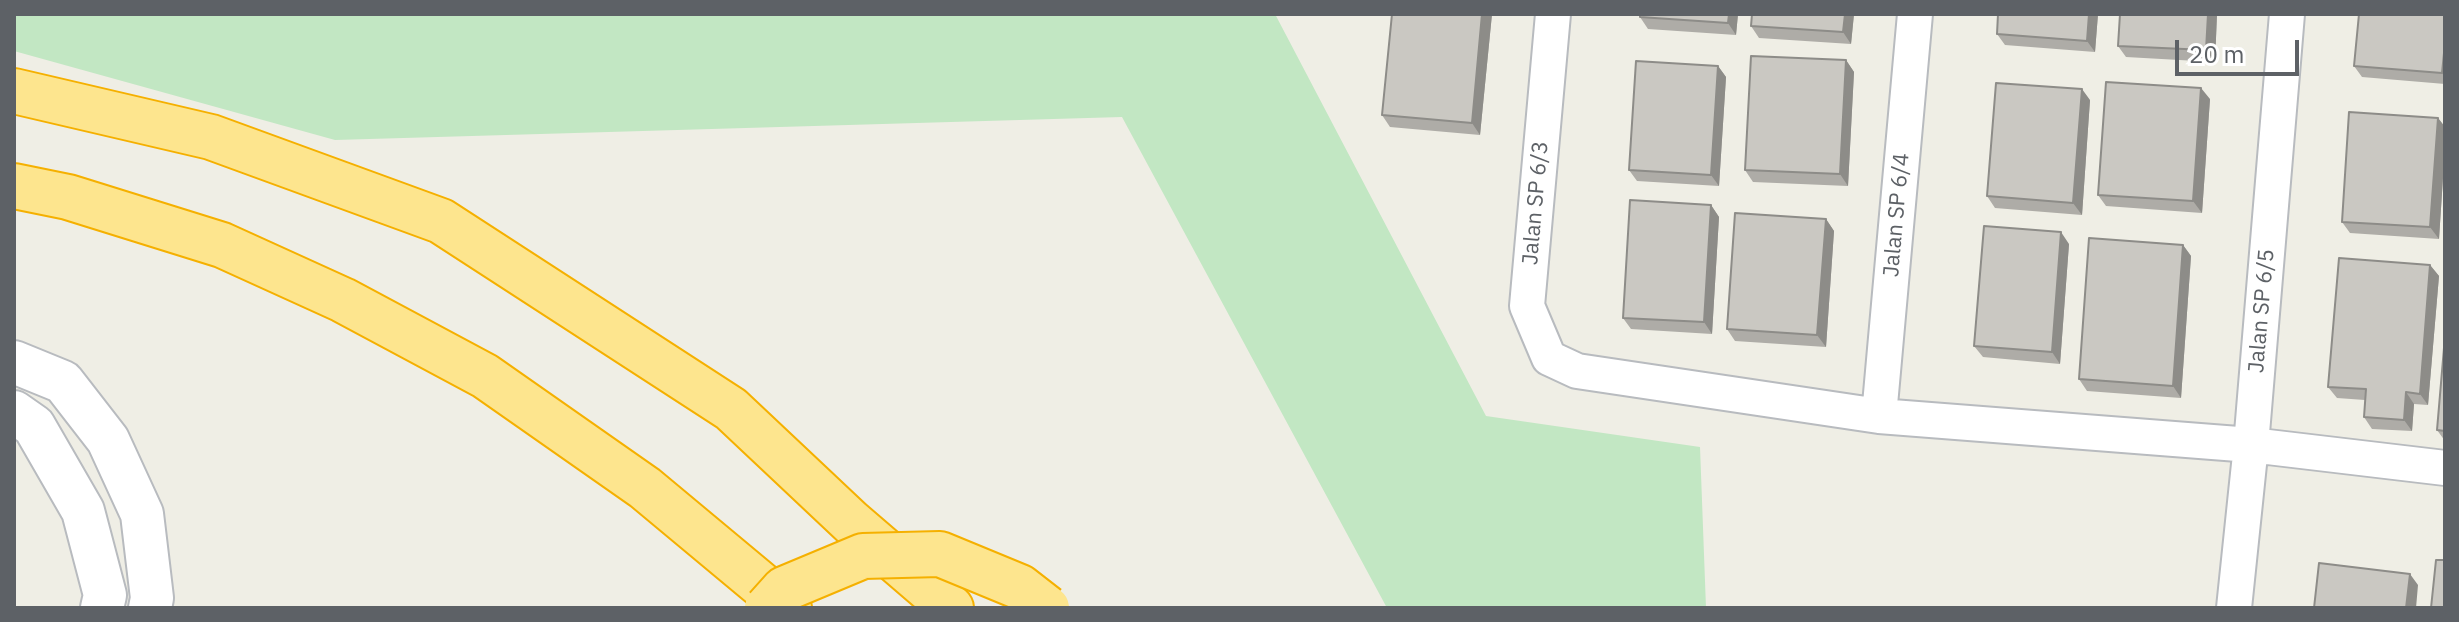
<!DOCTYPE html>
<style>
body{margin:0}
#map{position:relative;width:2459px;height:622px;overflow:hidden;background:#efeee5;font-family:"IBM Plex Sans",sans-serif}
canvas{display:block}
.frame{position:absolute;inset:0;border:16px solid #5d6166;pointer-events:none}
.scale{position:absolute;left:2175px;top:40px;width:124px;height:36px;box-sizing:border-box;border:4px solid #5d6166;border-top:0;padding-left:10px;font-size:24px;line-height:28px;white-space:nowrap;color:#5d6166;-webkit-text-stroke:6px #fff;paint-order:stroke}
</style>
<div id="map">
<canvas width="2459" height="622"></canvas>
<div class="frame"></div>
<div class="scale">20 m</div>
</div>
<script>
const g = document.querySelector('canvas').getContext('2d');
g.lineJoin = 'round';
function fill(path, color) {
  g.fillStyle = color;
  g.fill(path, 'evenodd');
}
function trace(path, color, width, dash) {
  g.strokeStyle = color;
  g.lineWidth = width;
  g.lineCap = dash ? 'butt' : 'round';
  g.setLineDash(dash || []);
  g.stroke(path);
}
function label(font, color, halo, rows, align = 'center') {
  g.font = font + ' "IBM Plex Sans",sans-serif';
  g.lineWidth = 8;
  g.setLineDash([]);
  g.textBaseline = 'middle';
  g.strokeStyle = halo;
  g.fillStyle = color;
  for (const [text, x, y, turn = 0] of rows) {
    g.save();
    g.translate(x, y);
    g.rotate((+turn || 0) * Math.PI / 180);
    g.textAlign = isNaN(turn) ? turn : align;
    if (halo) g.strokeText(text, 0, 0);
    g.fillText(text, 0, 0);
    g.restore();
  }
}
const green = new Path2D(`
 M 14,14 L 1275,14 L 1486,416 L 1700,447 L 1706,608 L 1387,608 L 1122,117 L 335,140 L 14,51 Z`);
const minor = new Path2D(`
 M 1553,14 L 1527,306 L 1549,358 L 1577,371 L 1879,416 L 2251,445 L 2445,468
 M 1879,416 L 1915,14
 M 2234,608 L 2251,445 L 2287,14`);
const tertiary = new Path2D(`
 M 14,362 L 63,382 L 108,440 L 142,514 L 152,598 L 150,608
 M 14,412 L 34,426 L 83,511 L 105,595 L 102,608`);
const motorway = new Path2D(`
 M 14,91 L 211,137 L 441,221 L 731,409 L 851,522 L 951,608
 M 14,186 L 68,197 L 222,245 L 343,300 L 485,376 L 645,488 L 789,608`);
const motorwayBridge = new Path2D(`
 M 767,608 L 784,589 L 863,556 L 940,554 L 1020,587 L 1047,608`);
const wall = new Path2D(`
 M 1492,14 L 1480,135 L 1390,127 L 1382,115 Z
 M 1640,14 L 1738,14 L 1736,35 L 1648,29 L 1640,17 Z
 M 1854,14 L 1851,44 L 1759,38 L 1751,26 Z
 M 1998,14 L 2098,14 L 2095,52 L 2005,45 L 1997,34 Z
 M 2120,14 L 2217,14 L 2215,62 L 2126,57 L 2118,46 Z
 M 2445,14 L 2445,84 L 2362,77 L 2354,66 Z
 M 1846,60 L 1854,72 L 1848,186 L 1753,182 L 1745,170 Z
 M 1718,66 L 1726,77 L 1719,186 L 1637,181 L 1629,170 Z
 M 2210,99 L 2202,213 L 2106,206 L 2098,195 Z
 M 2090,100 L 2082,215 L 1995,208 L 1987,196 Z
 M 2438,118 L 2445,127 L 2445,147 L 2439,239 L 2350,233 L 2342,222 Z
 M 1711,205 L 1719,217 L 1712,334 L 1631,329 L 1623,318 Z
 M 1826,219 L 1834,231 L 1826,347 L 1735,341 L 1727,329 Z
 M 2069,244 L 2060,364 L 1983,357 L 1974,346 Z
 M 2183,245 L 2191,256 L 2181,398 L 2087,391 L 2079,379 Z
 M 2430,265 L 2439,276 L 2428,405 L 2414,404 L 2412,431 L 2372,429 L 2364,417 L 2365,400 L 2337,398 L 2328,387 Z
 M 2445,336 L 2445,441 L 2437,430 Z`);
const shadedWall = new Path2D(`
 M 1482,14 L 1492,14 L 1480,135 L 1472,123 Z
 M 1729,14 L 1738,14 L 1736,35 L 1728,23 Z
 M 1845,14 L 1854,14 L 1851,44 L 1843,32 Z
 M 2089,14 L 2098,14 L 2095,52 L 2087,41 Z
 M 2208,14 L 2217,14 L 2215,62 L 2206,50 Z
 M 2445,43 L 2445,77 L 2442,73 Z
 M 1846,60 L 1854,72 L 1848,186 L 1840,174 Z
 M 1718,66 L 1726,77 L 1719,186 L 1711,175 Z
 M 2201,88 L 2210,99 L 2202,213 L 2193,201 Z
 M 2082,89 L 2090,100 L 2082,215 L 2073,203 Z
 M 2438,118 L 2445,127 L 2445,147 L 2439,239 L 2430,227 Z
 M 1711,205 L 1719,217 L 1712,334 L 1704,322 Z
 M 1826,219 L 1834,231 L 1826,347 L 1817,335 Z
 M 2061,232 L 2069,244 L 2060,364 L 2052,352 Z
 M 2183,245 L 2191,256 L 2181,398 L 2173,386 Z
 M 2430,265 L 2439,276 L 2428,405 L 2420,394 Z
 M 2406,392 L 2414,404 L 2412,431 L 2404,420 Z
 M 2410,574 L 2418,585 L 2416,608 L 2406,608 Z`);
const building = new Path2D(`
 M 1392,14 L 1482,14 L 1472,123 L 1382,115 Z
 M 1640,14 L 1729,14 L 1728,23 L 1640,17 Z
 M 1752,14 L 1845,14 L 1843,32 L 1751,26 Z
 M 1998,14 L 2089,14 L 2087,41 L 1997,34 Z
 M 2120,14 L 2208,14 L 2206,50 L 2118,46 Z
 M 2359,14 L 2445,14 L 2445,43 L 2442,73 L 2354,66 Z
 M 1751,56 L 1846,60 L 1840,174 L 1745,170 Z
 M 1636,61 L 1718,66 L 1711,175 L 1629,170 Z
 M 2106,82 L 2201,88 L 2193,201 L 2098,195 Z
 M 1996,83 L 2082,89 L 2073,203 L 1987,196 Z
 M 2349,112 L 2438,118 L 2430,227 L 2342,222 Z
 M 1630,200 L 1711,205 L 1704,322 L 1623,318 Z
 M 1735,213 L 1826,219 L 1817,335 L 1727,329 Z
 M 1984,226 L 2061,232 L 2052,352 L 1974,346 Z
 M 2089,238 L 2183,245 L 2173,386 L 2079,379 Z
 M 2339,258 L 2430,265 L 2420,394 L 2406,392 L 2404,420 L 2364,417 L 2366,389 L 2328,387 Z
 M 2445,336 L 2445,431 L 2437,430 Z
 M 2436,560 L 2445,560 L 2445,608 L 2431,608 Z
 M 2319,563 L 2410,574 L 2406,608 L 2314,608 Z`);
const streetNames = [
 ["Jalan SP 6/3",1536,203,-85],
 ["Jalan SP 6/4",1897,215,-85],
 ["Jalan SP 6/5",2262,311,-85]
];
fill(green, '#c2e7c3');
trace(minor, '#b8bbbf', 38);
trace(tertiary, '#b8bbbf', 46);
trace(motorway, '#f5b000', 48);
trace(minor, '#fff', 34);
trace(tertiary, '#fff', 42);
trace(motorway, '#fde58e', 44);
trace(motorwayBridge, '#f5b000', 48, []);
trace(motorwayBridge, '#fde58e', 44);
fill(wall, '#aeaca7');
fill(shadedWall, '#8d8c88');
fill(building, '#cac8c2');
trace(building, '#8d8c88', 2);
label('22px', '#5d6166', '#fff', streetNames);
</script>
